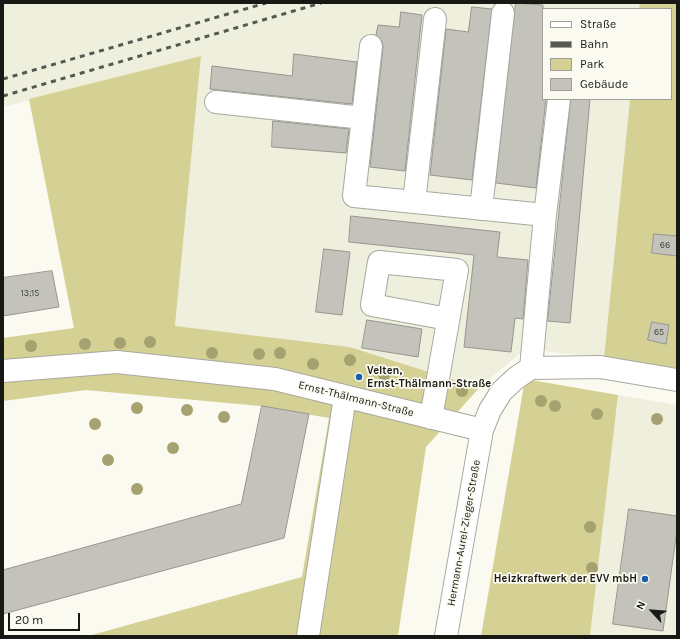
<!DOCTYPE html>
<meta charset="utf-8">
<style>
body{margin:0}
#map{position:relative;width:680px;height:639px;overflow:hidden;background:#fafaf1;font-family:Karla,sans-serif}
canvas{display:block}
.frame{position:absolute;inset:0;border:4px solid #181815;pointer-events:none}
.legend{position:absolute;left:542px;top:8px;width:130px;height:92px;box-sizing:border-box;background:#fafaf1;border:1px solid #a0a099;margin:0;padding:5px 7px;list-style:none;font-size:12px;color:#181815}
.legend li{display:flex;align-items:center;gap:8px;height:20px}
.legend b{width:20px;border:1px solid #a0a099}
.north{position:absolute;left:632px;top:591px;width:40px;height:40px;-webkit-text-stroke:3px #fafaf1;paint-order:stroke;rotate:296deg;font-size:11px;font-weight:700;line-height:16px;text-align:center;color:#181815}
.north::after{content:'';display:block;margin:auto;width:14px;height:18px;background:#181815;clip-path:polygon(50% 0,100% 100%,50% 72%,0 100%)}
.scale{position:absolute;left:8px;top:613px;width:72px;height:18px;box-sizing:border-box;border:2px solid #181815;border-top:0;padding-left:5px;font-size:12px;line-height:14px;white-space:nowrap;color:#181815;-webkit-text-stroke:3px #fafaf1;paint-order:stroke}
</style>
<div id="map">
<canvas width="680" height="639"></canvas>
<div class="frame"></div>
<ul class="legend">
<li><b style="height:5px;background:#fff"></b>Straße</li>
<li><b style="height:5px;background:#575753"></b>Bahn</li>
<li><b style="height:11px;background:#d5d093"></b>Park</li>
<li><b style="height:11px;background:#c4c3bb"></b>Gebäude</li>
</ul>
<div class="north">N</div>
<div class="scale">20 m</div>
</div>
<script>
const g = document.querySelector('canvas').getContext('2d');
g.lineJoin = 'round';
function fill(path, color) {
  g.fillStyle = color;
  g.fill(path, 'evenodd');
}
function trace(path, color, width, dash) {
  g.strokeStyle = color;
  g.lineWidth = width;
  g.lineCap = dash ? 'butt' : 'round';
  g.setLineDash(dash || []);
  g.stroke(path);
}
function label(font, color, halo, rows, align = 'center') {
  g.font = font + ' Karla,sans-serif';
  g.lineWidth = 3.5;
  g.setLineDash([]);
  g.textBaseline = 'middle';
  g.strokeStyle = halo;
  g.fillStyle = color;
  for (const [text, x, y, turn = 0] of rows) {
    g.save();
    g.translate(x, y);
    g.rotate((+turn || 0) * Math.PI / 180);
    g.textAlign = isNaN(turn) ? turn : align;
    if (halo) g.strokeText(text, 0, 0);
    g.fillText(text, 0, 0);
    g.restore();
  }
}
const built = new Path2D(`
 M 3,3 L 640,3 L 639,9 L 543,9 L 543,99 L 630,99 L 604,358 L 525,349 L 479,388 L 350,347 L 175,326 L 201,56 L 3,107 Z
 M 618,395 L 677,405 L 677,636 L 590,636 Z`);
const green = new Path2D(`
 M 640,3 L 677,3 L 677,368 L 604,358 L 630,99 L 671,99 L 671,9 L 639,9 Z
 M 201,56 L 175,326 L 350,347 L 479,388 L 426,447 L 398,636 L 88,636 L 302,577 L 329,418 L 260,406 L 86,390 L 3,401 L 3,338 L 74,328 L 29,99 Z
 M 525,379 L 618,395 L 590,636 L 481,636 Z`);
const building = new Path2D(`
 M 516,3 L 543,5 L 543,99 L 546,99 L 536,188 L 496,183 Z
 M 472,7 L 492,9 L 472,180 L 430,175 L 446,29 L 468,32 Z
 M 401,12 L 422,15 L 405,171 L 370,167 L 383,47 L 382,41 L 376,35 L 378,25 L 399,27 Z
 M 294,54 L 357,62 L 352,104 L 210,89 L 212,66 L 292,76 Z
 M 571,99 L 590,99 L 570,323 L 548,321 Z
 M 273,121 L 349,129 L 346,153 L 272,147 Z
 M 351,216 L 500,232 L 497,257 L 528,260 L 523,319 L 515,318 L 511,352 L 464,347 L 474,255 L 349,242 Z
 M 654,234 L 677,236 L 677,256 L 652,253 Z
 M 324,249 L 350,252 L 342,315 L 316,312 Z
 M 52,271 L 59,307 L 3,316 L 3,278 Z
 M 367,320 L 422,329 L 418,357 L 362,348 Z
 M 652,322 L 669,325 L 666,344 L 648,340 Z
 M 262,406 L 309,414 L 284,538 L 3,614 L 3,570 L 241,504 Z
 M 629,509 L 677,516 L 677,530 L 663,631 L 613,624 Z`);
const minor = new Path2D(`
 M 371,46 L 354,196 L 545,215
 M 216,102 L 363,118
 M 414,202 L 435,19
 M 481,209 L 503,13
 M 531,368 L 545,215 L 559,99
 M 3,371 L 117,362 L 275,379 L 482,430
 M 431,418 L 457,270 L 379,262 L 372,305 L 448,319
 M 308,636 L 345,397
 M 446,636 L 482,430 L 490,410 L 502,391 L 516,378 L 531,368 L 600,367 L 677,380`);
const rail = new Path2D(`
 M 3,79 L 266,3
 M 3,96 L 321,3`);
const trees = [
 [150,342],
 [120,343],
 [85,344],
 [31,346],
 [212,353],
 [280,353],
 [259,354],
 [350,360],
 [313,364],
 [384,375],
 [462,391],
 [541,401],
 [555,406],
 [137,408],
 [187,410],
 [597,414],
 [224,417],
 [657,419],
 [95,424],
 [173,448],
 [108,460],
 [137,489],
 [590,527],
 [592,568]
];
const markers = [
 [359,377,4,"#155fae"],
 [645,579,4,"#155fae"]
];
const numberNames = [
 ["66",665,245],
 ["13;15",30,293],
 ["65",659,332]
];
const poiNames = [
 ["Velten,",367,371],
 ["Ernst-Thälmann-Straße",367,384],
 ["Heizkraftwerk der EVV mbH",637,579,"right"]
];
const streetNames = [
 ["Ernst-Thälmann-Straße",356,399,14],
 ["Hermann-Aurel-Zieger-Straße",464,533,-80]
];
fill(built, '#efefde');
fill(green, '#d5d093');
fill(building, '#c4c3bb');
trace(building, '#96968e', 1);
trace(minor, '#a8a8a0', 24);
trace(minor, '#fff', 22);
trace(rail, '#575753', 3, [5, 5]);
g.fillStyle = '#a6a270';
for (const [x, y] of trees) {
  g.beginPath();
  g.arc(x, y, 6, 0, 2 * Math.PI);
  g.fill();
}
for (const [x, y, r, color] of markers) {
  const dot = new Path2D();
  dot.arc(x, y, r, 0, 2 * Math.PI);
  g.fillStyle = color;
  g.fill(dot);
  trace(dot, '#fafaf1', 1.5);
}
label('9px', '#43433e', null, numberNames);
label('bold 11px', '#181815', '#fafaf1', poiNames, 'left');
label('11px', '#181815', '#fafaf1', streetNames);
</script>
